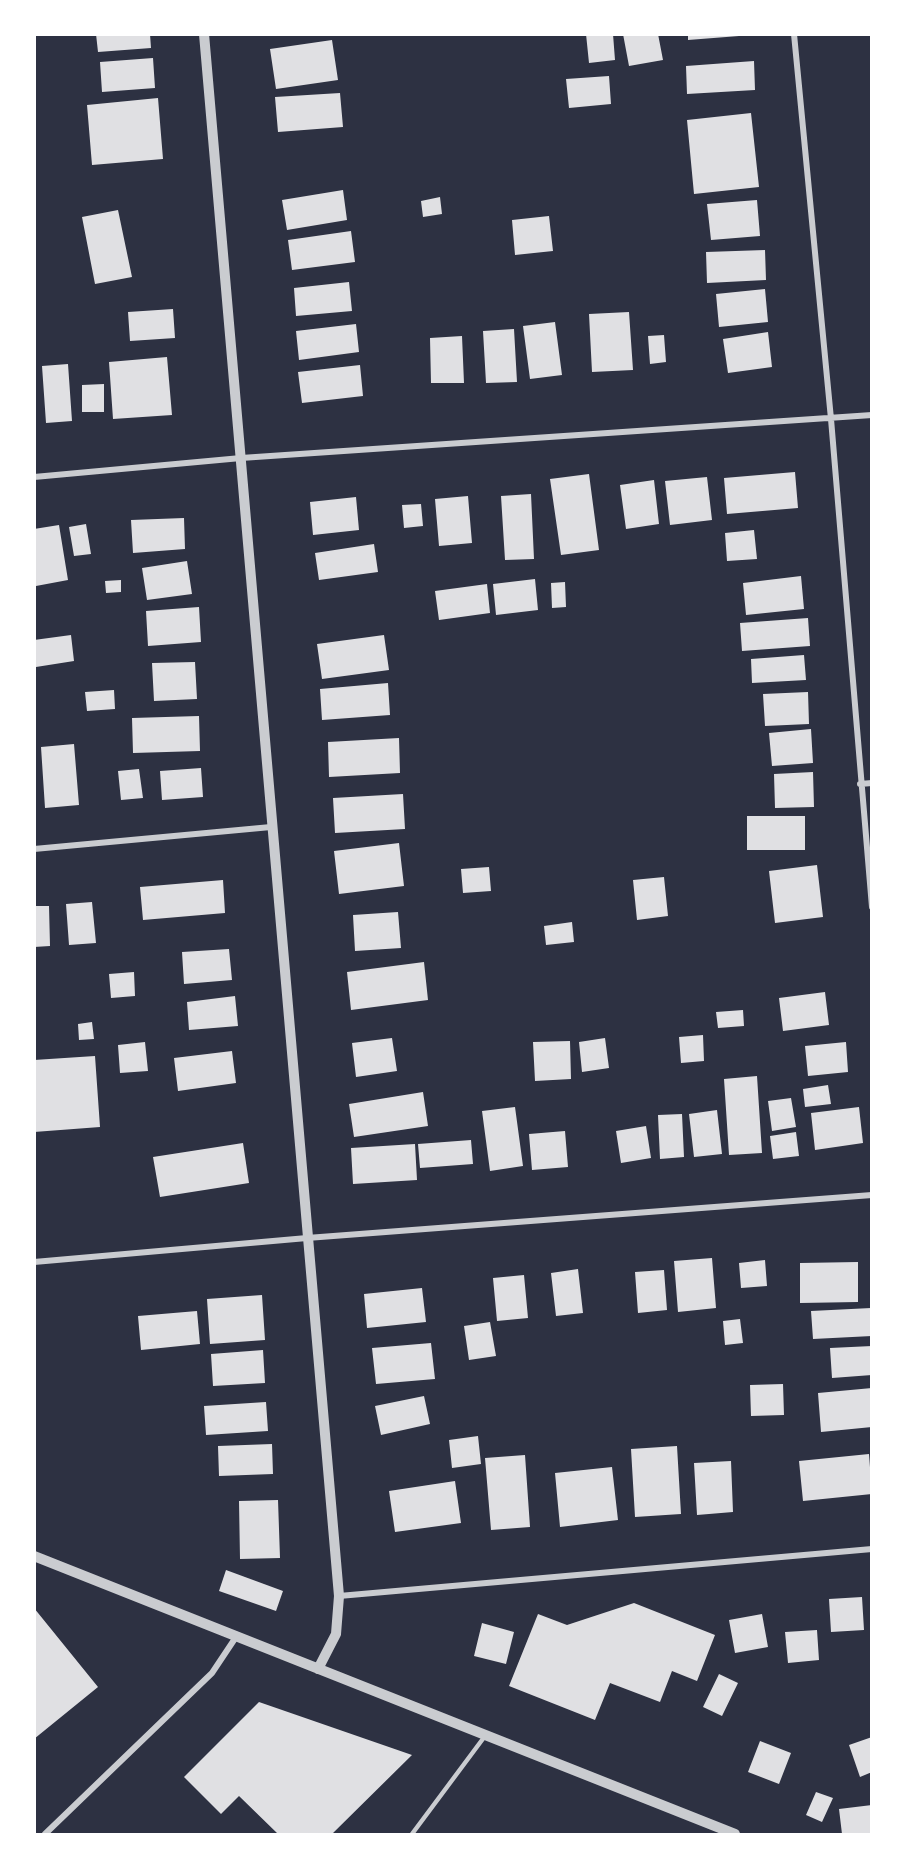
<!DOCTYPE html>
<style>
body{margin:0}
#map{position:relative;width:906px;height:1869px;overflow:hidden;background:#2d3142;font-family:"Asap Condensed",sans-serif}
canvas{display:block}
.frame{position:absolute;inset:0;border:36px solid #fff;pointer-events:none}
</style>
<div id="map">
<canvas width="906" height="1869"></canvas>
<div class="frame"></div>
</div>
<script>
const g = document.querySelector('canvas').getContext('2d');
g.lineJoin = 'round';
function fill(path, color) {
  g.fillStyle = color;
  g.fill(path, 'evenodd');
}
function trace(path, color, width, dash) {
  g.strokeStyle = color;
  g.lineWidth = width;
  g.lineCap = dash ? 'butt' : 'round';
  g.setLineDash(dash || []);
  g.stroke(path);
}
const building = new Path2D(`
 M 96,34 L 150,34 L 151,48 L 98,52 Z
 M 586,34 L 613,34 L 615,60 L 589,63 Z
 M 623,34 L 658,34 L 663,60 L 629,66 Z
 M 688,34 L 739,34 L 739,36 L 688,40 Z
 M 332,40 L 338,80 L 276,89 L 270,49 Z
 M 153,58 L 155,88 L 102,92 L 100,62 Z
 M 754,61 L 755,90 L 687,94 L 686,66 Z
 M 609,76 L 611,104 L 569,108 L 566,79 Z
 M 340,93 L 343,127 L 278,132 L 275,97 Z
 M 158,98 L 163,159 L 92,165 L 87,105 Z
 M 751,113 L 759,187 L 694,194 L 687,120 Z
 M 343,190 L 347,220 L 287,230 L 282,200 Z
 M 440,197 L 442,214 L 423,217 L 421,201 Z
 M 757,200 L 760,236 L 711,240 L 707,204 Z
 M 118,210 L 132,277 L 95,284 L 82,217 Z
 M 549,216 L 553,251 L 515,255 L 512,220 Z
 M 351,231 L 355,262 L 292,270 L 288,240 Z
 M 765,250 L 766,280 L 707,283 L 706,252 Z
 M 349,282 L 352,311 L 296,316 L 294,288 Z
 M 765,289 L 768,322 L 719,327 L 716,294 Z
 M 173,309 L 175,338 L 130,341 L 128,312 Z
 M 629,312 L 633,370 L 592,372 L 589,314 Z
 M 555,322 L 562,375 L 530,379 L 523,326 Z
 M 356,324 L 359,352 L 299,360 L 296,331 Z
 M 514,329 L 517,382 L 486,383 L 483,331 Z
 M 768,332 L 772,367 L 728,373 L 723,339 Z
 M 664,335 L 666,362 L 650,364 L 648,336 Z
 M 462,336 L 464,383 L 431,383 L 430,338 Z
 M 167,357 L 172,415 L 113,419 L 109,362 Z
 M 68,364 L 72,421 L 46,423 L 42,366 Z
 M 360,365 L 363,396 L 302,403 L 298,372 Z
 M 104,384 L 104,412 L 82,412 L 82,385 Z
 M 795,472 L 798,508 L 727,514 L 724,478 Z
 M 589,474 L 599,550 L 561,555 L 550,479 Z
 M 707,477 L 712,520 L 670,525 L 665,481 Z
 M 654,480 L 659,524 L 626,529 L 620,485 Z
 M 531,494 L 534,559 L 505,560 L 501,496 Z
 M 468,496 L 472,543 L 439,546 L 435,499 Z
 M 356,497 L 359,530 L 313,535 L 310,502 Z
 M 421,504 L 423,526 L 404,528 L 402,505 Z
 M 184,518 L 185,549 L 133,553 L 131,520 Z
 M 86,524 L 91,554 L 74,556 L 69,527 Z
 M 59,525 L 68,580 L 36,586 L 34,529 Z
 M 754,530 L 757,559 L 727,561 L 725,533 Z
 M 374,544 L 378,572 L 319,580 L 315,553 Z
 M 187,561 L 192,594 L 147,600 L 142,568 Z
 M 801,576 L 804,609 L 746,615 L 743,583 Z
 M 535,579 L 538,610 L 496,615 L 493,584 Z
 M 121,580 L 121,592 L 106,593 L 105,581 Z
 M 565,582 L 566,607 L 552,608 L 551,583 Z
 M 487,584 L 490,613 L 439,620 L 435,591 Z
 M 199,607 L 201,642 L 148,646 L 146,611 Z
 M 808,618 L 810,646 L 742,651 L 740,623 Z
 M 71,635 L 74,661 L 36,667 L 34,640 Z
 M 384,635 L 389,670 L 322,679 L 317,644 Z
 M 804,655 L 806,680 L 752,683 L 751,659 Z
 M 195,662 L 197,699 L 154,701 L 152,663 Z
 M 388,683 L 390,715 L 322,720 L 320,689 Z
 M 114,690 L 115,709 L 87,711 L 85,692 Z
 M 808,692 L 809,724 L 765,726 L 763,694 Z
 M 199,716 L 200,751 L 133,753 L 132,718 Z
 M 811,729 L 813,763 L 772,766 L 769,733 Z
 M 399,738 L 400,773 L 329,777 L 328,742 Z
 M 74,744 L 79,805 L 45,808 L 41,747 Z
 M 201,768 L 203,797 L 162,800 L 160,771 Z
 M 139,769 L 143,798 L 121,800 L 118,771 Z
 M 813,772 L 814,807 L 775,808 L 774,774 Z
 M 403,794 L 405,829 L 335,833 L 333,798 Z
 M 747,816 L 805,816 L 805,850 L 747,850 Z
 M 399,843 L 404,886 L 339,894 L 334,851 Z
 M 817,865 L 823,917 L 775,923 L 769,871 Z
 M 489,867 L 491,891 L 463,893 L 461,869 Z
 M 664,877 L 668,916 L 637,920 L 633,880 Z
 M 223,880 L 225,913 L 143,920 L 140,887 Z
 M 92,902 L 96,943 L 69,945 L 66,904 Z
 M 34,906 L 49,906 L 50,946 L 34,947 Z
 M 398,912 L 401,948 L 355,951 L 353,915 Z
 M 572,922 L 574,942 L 546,945 L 544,926 Z
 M 229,949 L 232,980 L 184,984 L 182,952 Z
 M 424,962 L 428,1000 L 351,1010 L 347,972 Z
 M 134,972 L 135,996 L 111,998 L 109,974 Z
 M 825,992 L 829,1025 L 783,1031 L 779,998 Z
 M 235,996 L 238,1026 L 189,1030 L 187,1002 Z
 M 743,1010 L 744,1026 L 718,1028 L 716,1012 Z
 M 92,1022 L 94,1039 L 79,1040 L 78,1024 Z
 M 703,1035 L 704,1061 L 681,1063 L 679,1037 Z
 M 392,1038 L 397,1071 L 356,1077 L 352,1043 Z
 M 605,1038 L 609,1068 L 582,1072 L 579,1042 Z
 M 570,1041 L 571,1079 L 535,1081 L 533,1042 Z
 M 145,1042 L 148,1071 L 120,1073 L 118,1045 Z
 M 846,1042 L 848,1072 L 808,1076 L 805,1046 Z
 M 232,1051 L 236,1083 L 178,1091 L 174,1058 Z
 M 95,1056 L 100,1127 L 34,1132 L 34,1060 Z
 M 757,1076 L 762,1153 L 729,1155 L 724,1079 Z
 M 828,1085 L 831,1104 L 805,1107 L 803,1089 Z
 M 423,1092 L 428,1126 L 354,1137 L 349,1104 Z
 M 791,1098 L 796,1127 L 772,1131 L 768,1101 Z
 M 515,1107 L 523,1166 L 490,1171 L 482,1111 Z
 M 859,1107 L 863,1143 L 815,1150 L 811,1113 Z
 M 717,1110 L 722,1154 L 694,1157 L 689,1114 Z
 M 682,1114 L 684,1157 L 660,1159 L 658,1115 Z
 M 646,1126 L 651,1158 L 621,1163 L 616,1131 Z
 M 565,1131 L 568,1167 L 532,1170 L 529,1134 Z
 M 796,1132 L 799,1156 L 773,1159 L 770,1136 Z
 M 471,1140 L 473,1164 L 420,1168 L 418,1144 Z
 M 243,1143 L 249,1183 L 160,1197 L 153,1157 Z
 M 415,1144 L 417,1180 L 353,1184 L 351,1148 Z
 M 712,1258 L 716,1308 L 678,1312 L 674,1261 Z
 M 765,1260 L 767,1286 L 741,1288 L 739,1263 Z
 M 858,1262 L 858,1302 L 800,1303 L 800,1263 Z
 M 578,1269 L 583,1313 L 556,1316 L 551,1273 Z
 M 664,1270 L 667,1310 L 638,1313 L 635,1272 Z
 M 524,1275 L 528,1318 L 497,1321 L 493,1278 Z
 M 422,1288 L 426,1322 L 367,1328 L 364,1294 Z
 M 262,1295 L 265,1340 L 210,1344 L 207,1299 Z
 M 871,1308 L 872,1336 L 813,1339 L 811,1311 Z
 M 197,1311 L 200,1344 L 141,1350 L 138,1316 Z
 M 740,1319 L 743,1343 L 725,1345 L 723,1321 Z
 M 490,1322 L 496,1356 L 469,1360 L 464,1326 Z
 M 431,1343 L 435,1379 L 376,1384 L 372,1348 Z
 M 872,1346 L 872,1375 L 832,1378 L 830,1348 Z
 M 263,1350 L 265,1383 L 213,1386 L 211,1354 Z
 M 783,1384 L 784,1415 L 751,1416 L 750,1385 Z
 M 872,1388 L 872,1427 L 821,1432 L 818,1393 Z
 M 424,1396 L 430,1424 L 381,1435 L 375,1406 Z
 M 266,1402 L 268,1431 L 206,1435 L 204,1406 Z
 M 478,1436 L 481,1464 L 452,1468 L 449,1440 Z
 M 272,1444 L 273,1474 L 219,1476 L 218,1446 Z
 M 677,1446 L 681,1514 L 635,1517 L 631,1449 Z
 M 869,1454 L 872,1494 L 803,1501 L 799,1461 Z
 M 525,1455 L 530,1527 L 491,1530 L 485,1458 Z
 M 731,1461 L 733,1512 L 697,1515 L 694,1463 Z
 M 612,1467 L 618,1520 L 560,1527 L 555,1473 Z
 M 455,1481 L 461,1523 L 395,1532 L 389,1491 Z
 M 278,1500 L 280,1558 L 240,1559 L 239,1501 Z
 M 226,1570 L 283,1591 L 276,1611 L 219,1591 Z
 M 862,1597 L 864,1630 L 831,1632 L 829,1599 Z
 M 634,1603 L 715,1635 L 697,1681 L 672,1671 L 660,1702 L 610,1683 L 595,1720 L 509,1686 L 538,1614 L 567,1625 Z
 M 34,1608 L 98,1687 L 34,1739 Z
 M 762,1614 L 768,1647 L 735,1653 L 729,1620 Z
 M 482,1623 L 514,1632 L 506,1664 L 474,1656 Z
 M 817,1630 L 819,1660 L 788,1663 L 785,1632 Z
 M 719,1674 L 738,1683 L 722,1716 L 703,1707 Z
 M 259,1702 L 412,1755 L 332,1834 L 278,1834 L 239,1796 L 221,1814 L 184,1777 Z
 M 872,1737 L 872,1772 L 860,1777 L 849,1745 Z
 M 760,1741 L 791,1753 L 779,1784 L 748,1772 Z
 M 816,1792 L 833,1798 L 822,1822 L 806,1815 Z
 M 872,1805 L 872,1833 L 842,1834 L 839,1809 Z`);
const service = new Path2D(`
 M 412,1834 L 485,1736`);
const minor = new Path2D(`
 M 794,34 L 831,419 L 872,907
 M 34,477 L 241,458 L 872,415
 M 860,784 L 872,783
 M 34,849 L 271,827
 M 34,1262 L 307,1238 L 872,1195
 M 339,1596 L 872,1549
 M 45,1834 L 212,1673 L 236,1637`);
const tertiary = new Path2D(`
 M 204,34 L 339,1596 L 336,1634 L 318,1669
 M 34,1556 L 735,1834`);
fill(building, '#e0e0e3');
trace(service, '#caccd0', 4.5);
trace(minor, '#caccd0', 6);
trace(tertiary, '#caccd0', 10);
</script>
